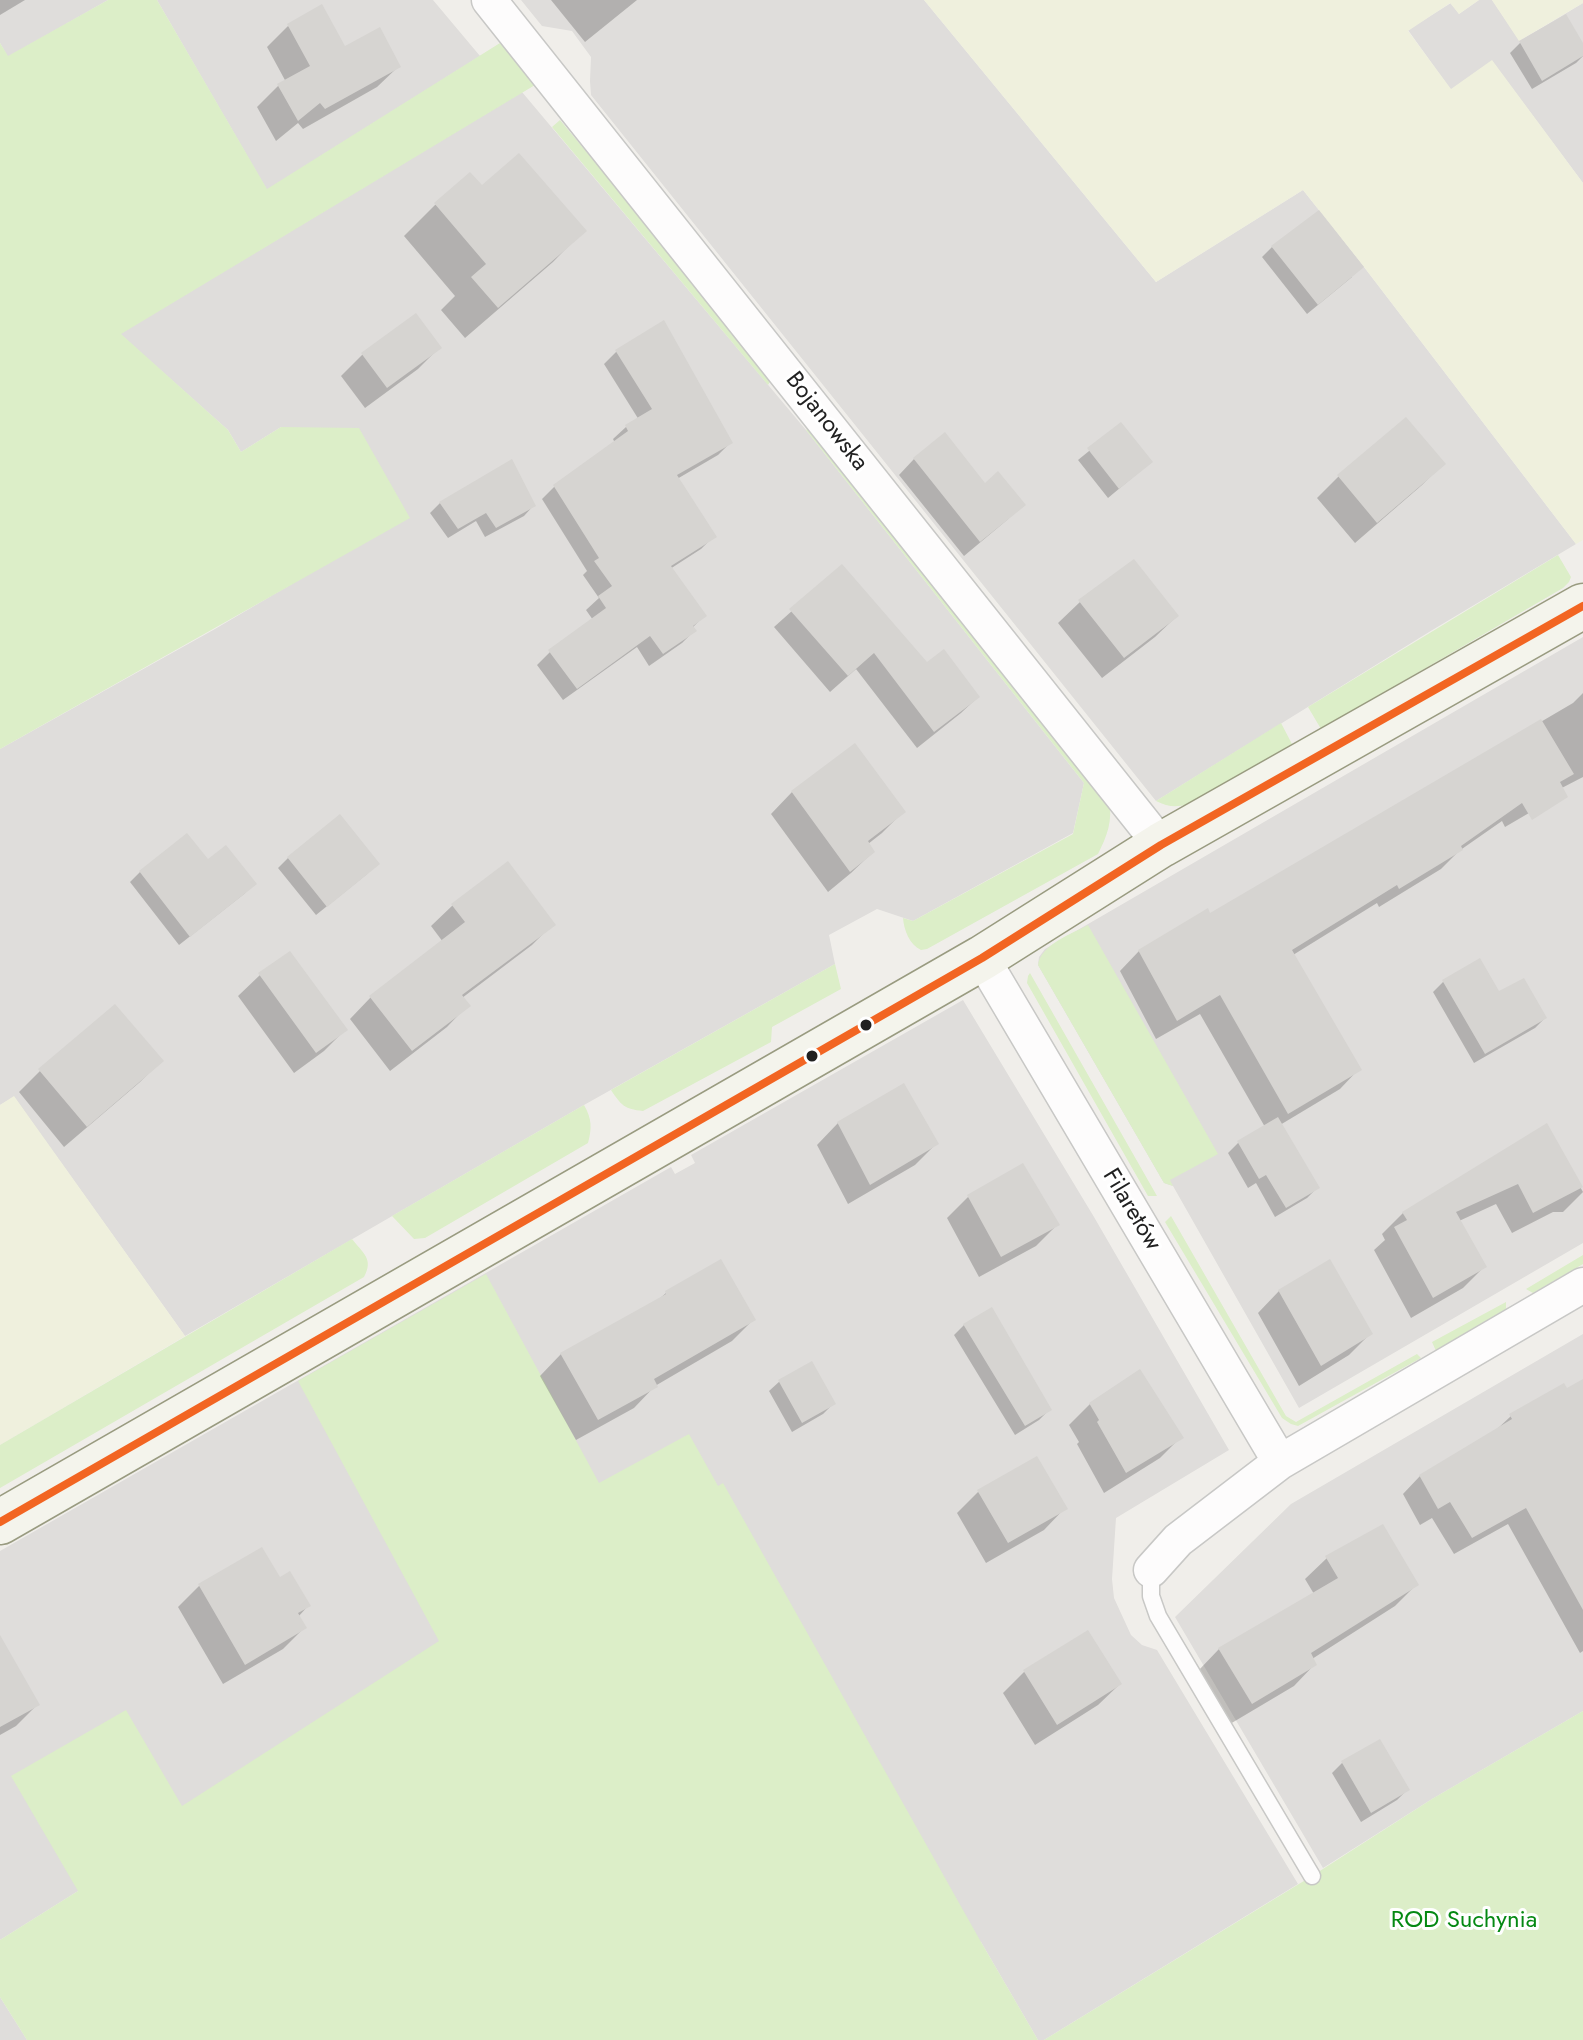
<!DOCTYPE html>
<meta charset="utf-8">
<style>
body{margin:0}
canvas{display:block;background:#f0eeea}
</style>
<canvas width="1583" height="2040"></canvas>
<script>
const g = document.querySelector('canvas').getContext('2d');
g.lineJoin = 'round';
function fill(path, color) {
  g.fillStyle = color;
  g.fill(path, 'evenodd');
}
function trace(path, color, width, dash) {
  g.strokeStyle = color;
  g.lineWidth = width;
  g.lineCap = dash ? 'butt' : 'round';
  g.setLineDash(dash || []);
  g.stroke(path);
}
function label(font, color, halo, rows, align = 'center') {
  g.font = font + ' Jost,sans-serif';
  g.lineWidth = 6;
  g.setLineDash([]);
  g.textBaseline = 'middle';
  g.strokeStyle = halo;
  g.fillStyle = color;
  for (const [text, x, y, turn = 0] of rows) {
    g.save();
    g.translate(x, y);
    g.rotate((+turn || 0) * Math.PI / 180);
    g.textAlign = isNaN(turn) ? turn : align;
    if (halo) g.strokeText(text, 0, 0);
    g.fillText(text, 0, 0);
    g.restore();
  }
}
const residential = new Path2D(`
 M 0,0 L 108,0 L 8,57 L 0,43 Z
 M 157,0 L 433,0 L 480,56 L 267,190 Z
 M 521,0 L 924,0 L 1156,282 L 1303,190 L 1364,267 L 1576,544 L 1429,632 L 1156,801 L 591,95 L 590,81 L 591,57 L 580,42 L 572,31 L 542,26 Z
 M 1479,0 L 1492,0 L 1520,41 L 1583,3 L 1583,183 L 1492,61 L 1451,90 L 1408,30 L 1451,3 L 1459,14 Z
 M 522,92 L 806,430 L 1084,783 L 1073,833 L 913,921 L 877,909 L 829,935 L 835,964 L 584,1105 L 185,1336 L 14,1097 L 0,1105 L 0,749 L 215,629 L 312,572 L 281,427 L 241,452 L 228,430 L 120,334 Z
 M 1583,637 L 1583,1243 L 1299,1408 L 1173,1186 L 1164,1183 L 1038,965 L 1039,957 L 1045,949 Z
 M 963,1000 L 1094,1217 L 1229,1450 L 1116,1518 L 1112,1579 L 1114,1598 L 1131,1635 L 1142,1645 L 1157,1650 L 1298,1884 L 1044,2040 L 1038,2040 L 981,1942 L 78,1891 L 0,1940 L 0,1551 L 671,1167 L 675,1174 L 695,1163 L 691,1155 Z
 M 1583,1334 L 1583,1711 L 1432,1799 L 1323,1868 L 1175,1617 L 1291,1504 Z
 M 0,1997 L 27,2040 L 0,2040 Z`);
const farmland = new Path2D(`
 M 924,0 L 1479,0 L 1459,14 L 1450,3 L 1408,31 L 1451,89 L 1492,60 L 1583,183 L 1583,540 L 1576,544 L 1364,267 L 1303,190 L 1156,282 Z
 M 1492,0 L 1583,0 L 1583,3 L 1519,41 Z
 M 14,1096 L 185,1336 L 0,1445 L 0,1105 Z`);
const grass = new Path2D(`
 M 108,0 L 157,0 L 267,189 L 500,43 L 535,85 L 121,334 L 228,430 L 241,452 L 281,427 L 359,428 L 410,518 L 0,749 L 0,43 L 8,56 Z
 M 560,120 L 773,377 L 768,385 L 552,127 Z
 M 810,427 L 1109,800 C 1113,821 1107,836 1098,854 L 927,949 L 921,950 C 909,944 904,930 903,918 L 913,921 L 1073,834 L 1084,783 L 806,430 Z
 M 1558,555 L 1571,577 L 1569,582 L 1563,588 L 1321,729 L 1308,707 Z
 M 1281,723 L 1292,744 L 1202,799 C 1185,806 1173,810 1156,801 Z
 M 1088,925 L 1218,1154 L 1170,1180 L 1173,1186 L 1164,1183 L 1038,965 C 1041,944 1072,934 1088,925 Z
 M 835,964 L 841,989 L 772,1027 L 771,1042 L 643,1111 C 624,1109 621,1105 611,1090 Z
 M 1030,973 L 1157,1196 L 1148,1196 L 1027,983 L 1028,976 Z
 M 584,1105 C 592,1119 592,1128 588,1143 L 425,1238 L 414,1239 L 392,1216 Z
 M 1171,1216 L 1286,1416 L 1296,1422 L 1417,1354 L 1421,1358 L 1298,1426 L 1291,1424 L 1282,1418 L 1165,1222 Z
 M 352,1239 C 363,1253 374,1259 364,1277 L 0,1488 L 0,1445 Z
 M 1583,1255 L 1583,1264 L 1533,1293 L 1526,1289 Z
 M 486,1274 L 599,1483 L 689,1434 L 718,1486 L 723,1483 L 981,1942 L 1038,2040 L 27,2040 L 0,1997 L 0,1940 L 78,1891 L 11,1776 L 126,1710 L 182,1806 L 439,1641 L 298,1381 Z
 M 1506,1302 L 1506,1311 L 1436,1351 L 1432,1342 Z
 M 1583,1711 L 1583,2040 L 1044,2040 L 1312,1876 L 1432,1799 Z`);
const shadow = new Path2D(`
 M 0,0 L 25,0 L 0,15 Z
 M 551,0 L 637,0 L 585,42 Z
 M 288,26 L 399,66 L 377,87 L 303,129 L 298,123 L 276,141 L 257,107 L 278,86 L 286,82 L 267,47 Z
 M 1520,43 L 1583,47 L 1583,56 L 1576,63 L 1532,89 L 1510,53 Z
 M 482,188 L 584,230 L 553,262 L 465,338 L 441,310 L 455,296 L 404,236 L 435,205 Z
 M 1272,247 L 1352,277 L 1307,314 L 1262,257 Z
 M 416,316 L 440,347 L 418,369 L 365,408 L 341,376 L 362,355 Z
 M 617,351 L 730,443 L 718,455 L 677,479 L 714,536 L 701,549 L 670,569 L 704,616 L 692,628 L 694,631 L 682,643 L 649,666 L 637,647 L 563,700 L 537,665 L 550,652 L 593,620 L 586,610 L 599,598 L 583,575 L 587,571 L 542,499 L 555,486 L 615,443 L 613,439 L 626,427 L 639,420 L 604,364 Z
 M 1406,419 L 1443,464 L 1422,485 L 1355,543 L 1317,498 L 1338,477 Z
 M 1121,425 L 1151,462 L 1108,498 L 1078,460 Z
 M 914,459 L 985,486 L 1023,505 L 1007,520 L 964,556 L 899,475 Z
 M 440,503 L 534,505 L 524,516 L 485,537 L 476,521 L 448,538 L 430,513 Z
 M 1134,562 L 1177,616 L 1155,637 L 1102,678 L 1058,623 L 1080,602 Z
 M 841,567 L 927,665 L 978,697 L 961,713 L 917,748 L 856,669 L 830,692 L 774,627 Z
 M 1583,693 L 1583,777 L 1554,792 L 1541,806 L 1505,827 L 1502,821 L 1459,851 L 1441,869 L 1379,907 L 1377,903 L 1293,955 L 1359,1069 L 1340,1089 L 1280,1125 L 1317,1188 L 1307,1198 L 1275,1217 L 1256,1183 L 1248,1188 L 1228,1153 L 1238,1143 L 1265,1127 L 1200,1014 L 1156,1039 L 1120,971 L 1139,951 L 1210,916 L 1573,703 Z
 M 792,792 L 903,812 L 882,833 L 868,844 L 873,852 L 851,873 L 828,892 L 771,814 Z
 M 288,858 L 367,874 L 316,915 L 278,868 Z
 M 207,862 L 254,884 L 244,894 L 179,945 L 130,882 L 140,872 Z
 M 453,905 L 553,924 L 532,945 L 462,998 L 468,1005 L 447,1027 L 390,1071 L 350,1019 L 371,997 L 443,942 L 431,926 Z
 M 260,975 L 345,1030 L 324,1051 L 294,1073 L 238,996 Z
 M 1443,982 L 1498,994 L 1545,1018 L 1535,1028 L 1474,1063 L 1433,992 Z
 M 161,1061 L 140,1082 L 64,1147 L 19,1092 L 40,1071 Z
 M 838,1123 L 936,1144 L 915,1165 L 848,1204 L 817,1145 Z
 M 1546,1126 L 1583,1192 L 1563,1212 L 1553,1212 L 1512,1233 L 1496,1204 L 1459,1221 L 1484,1267 L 1463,1288 L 1411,1318 L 1374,1250 L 1385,1240 L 1382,1234 L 1403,1213 Z
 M 968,1197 L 1057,1225 L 1036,1246 L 979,1277 L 947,1218 Z
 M 1279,1291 L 1370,1334 L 1349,1355 L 1299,1386 L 1258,1313 Z
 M 666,1293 L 753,1320 L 732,1341 L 655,1386 L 634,1408 L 576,1440 L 540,1376 L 561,1354 L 658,1300 Z
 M 964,1325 L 1049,1410 L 1039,1420 L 1015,1435 L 954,1335 Z
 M 780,1381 L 833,1404 L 823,1414 L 792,1432 L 769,1391 Z
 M 1583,1381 L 1583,1651 L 1580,1653 L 1508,1524 L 1454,1554 L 1432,1518 L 1420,1525 L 1403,1494 L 1420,1476 L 1494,1432 L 1511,1416 L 1567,1391 Z
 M 1090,1404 L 1181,1437 L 1160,1458 L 1104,1493 L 1077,1444 L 1079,1442 L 1069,1425 Z
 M 978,1492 L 1065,1508 L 1044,1530 L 986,1563 L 957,1513 Z
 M 1327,1558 L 1416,1585 L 1395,1606 L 1312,1659 L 1315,1664 L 1294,1686 L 1230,1724 L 1198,1671 L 1219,1649 L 1314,1594 L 1305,1579 Z
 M 279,1580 L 308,1606 L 298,1617 L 304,1628 L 283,1649 L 223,1684 L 178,1607 L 199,1586 Z
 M 0,1661 L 37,1705 L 16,1726 L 0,1735 Z
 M 1024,1672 L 1120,1684 L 1098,1705 L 1035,1745 L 1003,1693 Z
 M 1342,1763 L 1407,1790 L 1397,1800 L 1361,1822 L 1332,1773 Z`);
const building = new Path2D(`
 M 322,4 L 345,46 L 380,27 L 401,67 L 325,109 L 320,103 L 298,121 L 277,84 L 310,66 L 287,24 Z
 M 1566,14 L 1583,43 L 1583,56 L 1542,81 L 1519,41 Z
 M 519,153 L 587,231 L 498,308 L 471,277 L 486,264 L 434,203 L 470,172 L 482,185 Z
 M 1319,210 L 1364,267 L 1318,305 L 1271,246 Z
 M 416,313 L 442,348 L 387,388 L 361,353 Z
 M 664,320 L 733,443 L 677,475 L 717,537 L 671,566 L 707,616 L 693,626 L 697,631 L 663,654 L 650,636 L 577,689 L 548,650 L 606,608 L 598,596 L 612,586 L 594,561 L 599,558 L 553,485 L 628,431 L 625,425 L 652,409 L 615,350 Z
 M 1406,417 L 1446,464 L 1377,523 L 1337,475 Z
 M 1121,422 L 1153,462 L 1119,489 L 1087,448 Z
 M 945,432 L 985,483 L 998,471 L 1026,505 L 980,542 L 913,458 Z
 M 512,459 L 536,506 L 496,528 L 486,513 L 458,529 L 439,502 Z
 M 1134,559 L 1179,616 L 1124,658 L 1078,600 Z
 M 842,564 L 927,662 L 944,649 L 980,697 L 934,732 L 874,653 L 848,676 L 789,609 Z
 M 1541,719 L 1574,774 L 1560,782 L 1568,797 L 1532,820 L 1522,803 L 1461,846 L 1463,850 L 1399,889 L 1397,885 L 1292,950 L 1362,1070 L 1288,1114 L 1220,995 L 1177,1021 L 1138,950 L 1208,908 L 1210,913 Z
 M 855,743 L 906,812 L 868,841 L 875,852 L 850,872 L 791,791 Z
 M 340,814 L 380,864 L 327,907 L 287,857 Z
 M 187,833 L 208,859 L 226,845 L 257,884 L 190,937 L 139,871 Z
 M 508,861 L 556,925 L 462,995 L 471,1006 L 412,1051 L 369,996 L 465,922 L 451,904 Z
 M 290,951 L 348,1030 L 316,1053 L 258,973 Z
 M 1480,958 L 1499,991 L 1524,978 L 1547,1018 L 1485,1054 L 1442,980 Z
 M 115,1004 L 164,1061 L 87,1127 L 38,1069 Z
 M 904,1083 L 939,1144 L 870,1185 L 837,1122 Z
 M 1278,1117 L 1320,1188 L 1286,1208 L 1266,1175 L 1259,1179 L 1237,1141 Z
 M 1547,1123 L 1583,1187 L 1533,1213 L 1518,1184 L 1456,1212 L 1487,1267 L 1433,1298 L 1394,1227 L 1407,1220 L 1402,1212 Z
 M 1023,1163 L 1060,1225 L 1001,1257 L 967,1195 Z
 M 721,1259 L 756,1320 L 654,1379 L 658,1387 L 598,1420 L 560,1353 L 666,1294 L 665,1291 Z
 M 1330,1259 L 1373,1334 L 1321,1366 L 1278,1290 Z
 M 992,1307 L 1052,1410 L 1025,1426 L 963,1324 Z
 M 812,1361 L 836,1404 L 802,1423 L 778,1380 Z
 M 1140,1369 L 1184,1438 L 1126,1473 L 1097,1422 L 1099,1420 L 1089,1403 Z
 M 1583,1379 L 1583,1610 L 1526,1508 L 1472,1538 L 1450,1502 L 1438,1509 L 1419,1475 L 1512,1419 L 1509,1414 L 1564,1383 L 1567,1388 Z
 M 1037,1456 L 1068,1509 L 1008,1543 L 977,1490 Z
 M 1383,1524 L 1419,1585 L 1311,1653 L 1317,1665 L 1252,1704 L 1218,1648 L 1338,1578 L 1325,1556 Z
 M 262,1547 L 280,1577 L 290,1571 L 311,1606 L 298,1613 L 307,1628 L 245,1665 L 198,1584 Z
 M 1088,1630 L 1122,1684 L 1057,1725 L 1023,1670 Z
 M 0,1635 L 40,1705 L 0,1727 Z
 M 1380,1739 L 1410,1790 L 1371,1813 L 1341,1761 Z`);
const lane = new Path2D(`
 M 1151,1570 L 1151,1596 L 1158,1616 L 1312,1876`);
const street = new Path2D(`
 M 489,0 L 1161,845
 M 982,958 L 1280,1462
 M 1151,1570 L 1178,1540 L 1280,1462 L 1583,1285`);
const secondary = new Path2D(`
 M 0,1522 L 982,958 L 1161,845 L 1583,606`);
const bus1 = new Path2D(`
 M 0,1522 L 982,958 L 1161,845 L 1583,606`);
const markers = [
 [866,1025,7,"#212121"],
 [812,1056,7,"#212121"]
];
const streetNames = [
 ["Bojanowska",826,422,52],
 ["Filaretów",1131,1210,59]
];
const parkNames = [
 ["ROD Suchynia",1464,1921]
];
fill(residential, '#dfdddb');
fill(farmland, '#eff0dd');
fill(grass, '#dceec8');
fill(shadow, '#0003');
fill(building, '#d6d4d1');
trace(lane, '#c8c8c6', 19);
trace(street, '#c8c8c6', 37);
trace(secondary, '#999b80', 47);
trace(lane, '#fdfcfc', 16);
trace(street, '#fdfcfc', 34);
trace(secondary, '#f4f4ec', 44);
trace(bus1, '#f26522', 8);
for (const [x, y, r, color] of markers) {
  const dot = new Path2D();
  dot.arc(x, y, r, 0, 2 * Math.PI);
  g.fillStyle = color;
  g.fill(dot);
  trace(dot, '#fff', 3);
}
label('24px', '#212121', '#fff', streetNames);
label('24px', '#058913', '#fff', parkNames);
</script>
